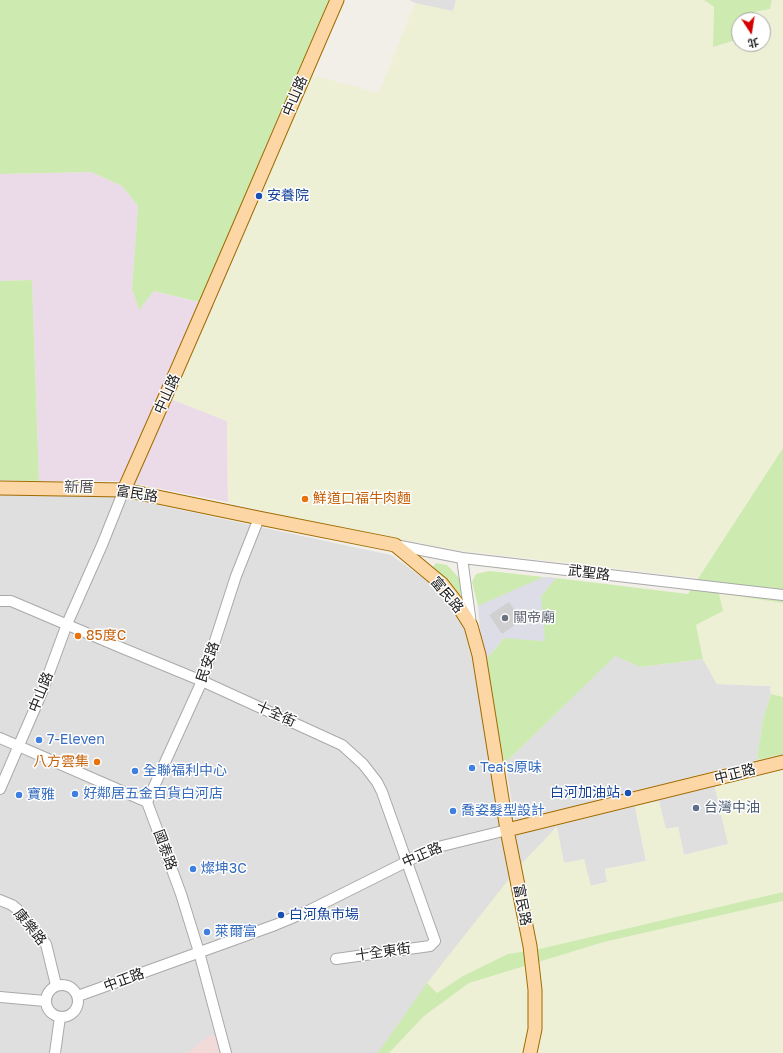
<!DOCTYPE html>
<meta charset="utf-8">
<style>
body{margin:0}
#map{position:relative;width:783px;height:1053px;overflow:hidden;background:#f2efe9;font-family:"Golos Text","Noto Sans TC",sans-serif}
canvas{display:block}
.north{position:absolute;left:731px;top:12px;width:40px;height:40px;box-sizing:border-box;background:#fff;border:1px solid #a7a7a7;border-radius:50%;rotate:168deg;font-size:11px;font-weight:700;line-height:16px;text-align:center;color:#222}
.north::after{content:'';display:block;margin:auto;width:14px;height:18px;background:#d40000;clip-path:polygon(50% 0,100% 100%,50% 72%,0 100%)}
</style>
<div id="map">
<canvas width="783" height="1053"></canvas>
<div class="north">北</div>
</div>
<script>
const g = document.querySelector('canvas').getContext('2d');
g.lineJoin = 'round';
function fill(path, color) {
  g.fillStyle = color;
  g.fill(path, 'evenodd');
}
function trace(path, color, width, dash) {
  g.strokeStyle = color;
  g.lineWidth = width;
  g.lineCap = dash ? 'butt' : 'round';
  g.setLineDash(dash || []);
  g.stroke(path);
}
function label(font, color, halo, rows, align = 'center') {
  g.font = font + ' "Golos Text","Noto Sans TC",sans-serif';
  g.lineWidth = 3;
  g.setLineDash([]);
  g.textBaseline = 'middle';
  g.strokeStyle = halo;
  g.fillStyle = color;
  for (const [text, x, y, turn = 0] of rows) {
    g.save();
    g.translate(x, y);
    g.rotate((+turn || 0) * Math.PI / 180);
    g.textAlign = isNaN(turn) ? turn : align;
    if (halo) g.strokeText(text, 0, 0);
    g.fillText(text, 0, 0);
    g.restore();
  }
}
const residential = new Path2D(`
 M 409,0 L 456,0 L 453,12 L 415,3 Z
 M 0,493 L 106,494 L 391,555 L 440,590 L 462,624 L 473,650 L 513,836 L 559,822 L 714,784 L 729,844 L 684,855 L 678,827 L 666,829 L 635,806 L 646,861 L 605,869 L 607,882 L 591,886 L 564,863 L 556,827 L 379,1053 L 0,1053 Z
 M 615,655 L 641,667 L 703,659 L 717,684 L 770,686 L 771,694 L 763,720 L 757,760 L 515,821 L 505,763 Z`);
const commercial = new Path2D(`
 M 223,1034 L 228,1052 L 241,1053 L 187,1053 L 209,1036 Z`);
const industrial = new Path2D(`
 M 91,172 L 122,186 L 138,206 L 132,289 L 139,309 L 154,291 L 214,306 L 171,399 L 227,421 L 228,502 L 121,481 L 39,481 L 32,280 L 0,281 L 0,174 Z`);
const religious = new Path2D(`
 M 544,577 L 556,578 L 541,596 L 545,641 L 504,638 L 478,606 Z`);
const farmland = new Path2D(`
 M 456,0 L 704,0 L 714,7 L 713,47 L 739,39 L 739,44 L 763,44 L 763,20 L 755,20 L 754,12 L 770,9 L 772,0 L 783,0 L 783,448 L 698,578 L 456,550 L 308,522 L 228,502 L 227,421 L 171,399 L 214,306 L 312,75 L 379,93 L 415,3 L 453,11 Z
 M 719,593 L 783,603 L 783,697 L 771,694 L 770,686 L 717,684 L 703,659 L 696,625 L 723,611 Z
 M 783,770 L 783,892 L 535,950 L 463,976 L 437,993 L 427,983 L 520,865 L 557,827 L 564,863 L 584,859 L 591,886 L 607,882 L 605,869 L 646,861 L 635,806 L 659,801 L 666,829 L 678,827 L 684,855 L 728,844 L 714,784 L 751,779 Z
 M 783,901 L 783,1053 L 389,1053 L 424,1016 L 469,983 L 604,942 Z`);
const grass = new Path2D(`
 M 0,0 L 332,0 L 199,302 L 154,291 L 139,310 L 132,289 L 138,206 L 122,186 L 91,172 L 0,174 Z
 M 704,0 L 772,0 L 770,9 L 754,12 L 755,20 L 739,20 L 739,39 L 713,47 L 714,7 Z
 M 32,280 L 39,481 L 0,480 L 0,281 Z
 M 783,448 L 783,603 L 719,593 L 723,611 L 696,625 L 703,659 L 641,667 L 615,656 L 505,763 L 487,704 L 483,663 L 504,638 L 544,641 L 541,596 L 556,578 L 688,594 Z
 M 436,563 L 447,565 L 460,579 L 461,594 L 457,596 L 432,568 Z
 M 489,571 L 544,577 L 478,606 L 472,582 L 476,574 Z
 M 771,694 L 783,697 L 783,754 L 757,760 L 763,720 Z
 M 783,892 L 783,901 L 604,942 L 469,983 L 424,1016 L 389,1053 L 378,1053 L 427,983 L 437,993 L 463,976 L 508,954 L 535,950 Z`);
const plaza = new Path2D(`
 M 544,577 L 556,578 L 541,596 L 545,641 L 504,638 L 483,663 L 478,606 ZM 509,602 L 522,620 L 502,634 L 489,615 Z`);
const minor = new Path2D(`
 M 395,545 L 462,558 L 783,595
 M 462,558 L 471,624
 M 0,601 L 11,601 L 122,648 L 202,681 L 342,745 L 363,764 L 377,782 L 382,792 L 435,941 L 430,946 L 336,959
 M 0,738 L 147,802 L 181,894 L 199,952 L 226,1053
 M 0,789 L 42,692 L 67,624 L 102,545 L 124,490
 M 147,802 L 202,681 L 236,576 L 259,518
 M 0,900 L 12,905 L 17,909 L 46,944 L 56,985
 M46 1001a16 16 0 1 1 32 0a16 16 0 1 1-32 0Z
 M 78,996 L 275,925 L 304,913 L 434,848 L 507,830
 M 0,997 L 45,1001
 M 55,1053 L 60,1017`);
const major = new Path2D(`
 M 0,488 L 124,490 L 259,518 L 395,545 L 442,584 L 456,602 L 471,626 L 479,655 L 507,830 L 530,946 L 535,990 L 535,1029 L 530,1053
 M 124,490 C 197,327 266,163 337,0
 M 507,830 L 783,762`);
const markers = [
 [259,196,4,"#1a4fb4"],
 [305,499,4,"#e8710a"],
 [505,618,4,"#6b7280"],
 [78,636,4,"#e8710a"],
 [39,740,4,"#3f7fe0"],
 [97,762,4,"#e8710a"],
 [472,768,4,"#3f7fe0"],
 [135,771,4,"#3f7fe0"],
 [628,793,4,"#1a4fb4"],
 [75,794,4,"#3f7fe0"],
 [19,795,4,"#3f7fe0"],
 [696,808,4,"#5c6f8a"],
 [453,811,4,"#3f7fe0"],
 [193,869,4,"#3f7fe0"],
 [281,915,4,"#1a4fb4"],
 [207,932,4,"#3f7fe0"]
];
const streetNames = [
 ["中山路",295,96,-67],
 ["中山路",167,394,-66],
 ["富民路",137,494,9],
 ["武聖路",589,573,7],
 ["富民路",447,595,50],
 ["民安路",208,662,-71],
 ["中山路",41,692,-68],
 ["十全街",276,714,24],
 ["中正路",735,774,-14],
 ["國泰路",165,850,70],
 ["中正路",422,855,-23],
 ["富民路",522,905,79],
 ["康樂路",30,927,51],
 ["十全東街",383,952,-8],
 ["中正路",124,980,-20]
];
const transitNames = [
 ["安養院",267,196],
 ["白河加油站",620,793,"right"],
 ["白河魚市場",289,915]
];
const foodNames = [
 ["鮮道口福牛肉麵",313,499],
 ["85度C",86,636],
 ["八方雲集",89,762,"right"]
];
const worshipNames = [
 ["關帝廟",513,618]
];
const shopNames = [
 ["7-Eleven",47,740],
 ["Tea's原味",480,768],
 ["全聯福利中心",143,771],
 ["好鄰居五金百貨白河店",83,794],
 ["寶雅",27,795],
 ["喬姿髮型設計",461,811],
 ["燦坤3C",201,869],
 ["萊爾富",215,932]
];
const serviceNames = [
 ["台灣中油",704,808]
];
const neighbourhoodNames = [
 ["新厝",79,487]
];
fill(residential, '#e0dfdf');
fill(commercial, '#f2dad9');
fill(industrial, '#ebdbe8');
fill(religious, '#d0d0d0');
fill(farmland, '#eef0d5');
fill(grass, '#cdebb0');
fill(plaza, '#dddde8');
trace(minor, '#a9a9a9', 12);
trace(major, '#a06b00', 15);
trace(minor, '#fff', 10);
trace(major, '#fcd6a4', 13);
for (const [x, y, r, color] of markers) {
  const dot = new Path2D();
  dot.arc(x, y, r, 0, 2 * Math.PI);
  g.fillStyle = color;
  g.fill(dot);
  trace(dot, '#fff', 1.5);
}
label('14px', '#222', '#fff', streetNames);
label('14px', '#164399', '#fff', transitNames, 'left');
label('14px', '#c56008', '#fff', foodNames, 'left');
label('14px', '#5b616d', '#fff', worshipNames, 'left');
label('14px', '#366cbe', '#fff', shopNames, 'left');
label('14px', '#4e5e75', '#fff', serviceNames, 'left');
label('15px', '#555', '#fff', neighbourhoodNames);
</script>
